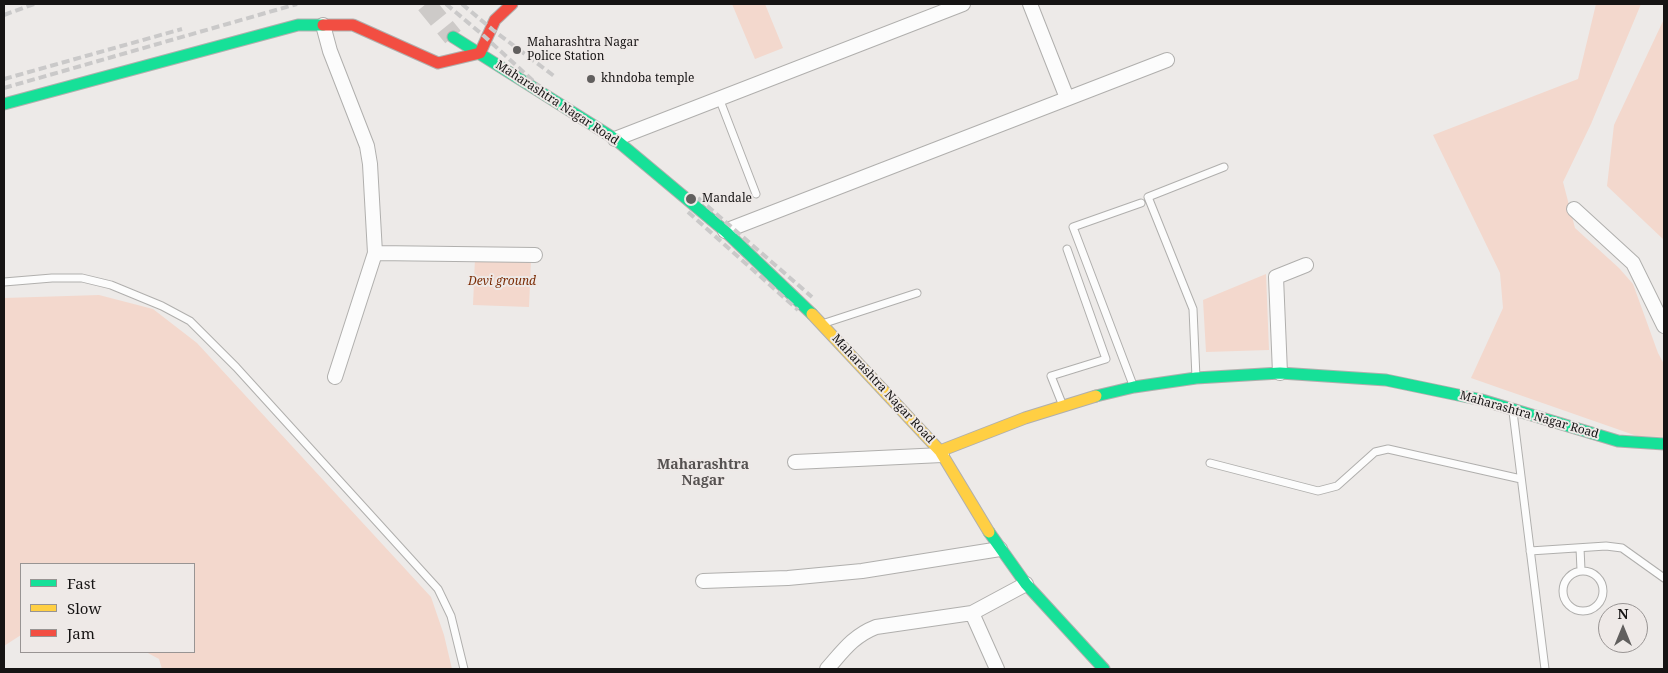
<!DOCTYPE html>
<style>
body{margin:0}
#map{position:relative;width:1668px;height:673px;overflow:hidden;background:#edeae8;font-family:"Noto Serif",serif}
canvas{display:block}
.frame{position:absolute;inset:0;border:5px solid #161414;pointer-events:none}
.legend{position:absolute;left:20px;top:563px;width:175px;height:90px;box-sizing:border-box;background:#eee9e7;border:1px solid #989493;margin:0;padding:6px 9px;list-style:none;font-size:15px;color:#161414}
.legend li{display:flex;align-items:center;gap:10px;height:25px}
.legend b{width:25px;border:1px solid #989493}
.north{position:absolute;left:1598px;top:603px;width:50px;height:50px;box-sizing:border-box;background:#eee9e7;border:1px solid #989493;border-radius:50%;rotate:0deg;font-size:14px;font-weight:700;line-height:20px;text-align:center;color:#161414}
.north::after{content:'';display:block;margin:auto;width:18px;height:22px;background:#615f5e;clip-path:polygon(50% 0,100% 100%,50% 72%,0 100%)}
</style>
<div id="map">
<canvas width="1668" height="673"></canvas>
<div class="frame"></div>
<ul class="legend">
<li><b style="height:6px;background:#16e098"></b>Fast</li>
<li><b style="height:6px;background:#ffcf43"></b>Slow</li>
<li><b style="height:6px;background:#f24e42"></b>Jam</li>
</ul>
<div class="north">N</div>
</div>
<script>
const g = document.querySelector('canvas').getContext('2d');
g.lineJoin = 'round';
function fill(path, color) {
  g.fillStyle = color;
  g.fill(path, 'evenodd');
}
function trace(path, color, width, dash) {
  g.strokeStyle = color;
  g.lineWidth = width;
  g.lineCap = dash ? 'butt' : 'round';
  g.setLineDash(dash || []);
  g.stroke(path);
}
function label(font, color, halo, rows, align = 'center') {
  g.font = font + ' "Noto Serif",serif';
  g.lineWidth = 4;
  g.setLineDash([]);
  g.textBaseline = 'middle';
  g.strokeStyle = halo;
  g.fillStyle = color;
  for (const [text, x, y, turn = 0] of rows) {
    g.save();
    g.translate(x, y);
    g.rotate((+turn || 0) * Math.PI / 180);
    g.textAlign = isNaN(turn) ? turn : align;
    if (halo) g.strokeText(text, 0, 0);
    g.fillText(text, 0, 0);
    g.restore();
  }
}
const green = new Path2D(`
 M 732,4 L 765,4 L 783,48 L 755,59 Z
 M 1596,4 L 1641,4 L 1591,124 L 1563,182 L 1575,228 L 1619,268 L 1633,284 L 1658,353 L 1664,364 L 1664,437 L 1637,436 L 1471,378 L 1503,308 L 1500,273 L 1433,135 L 1578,79 Z
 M 1664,19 L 1664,240 L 1607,186 L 1614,125 Z
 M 475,258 L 531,260 L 529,307 L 473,305 Z
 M 1266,274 L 1269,350 L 1206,352 L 1203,300 Z
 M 99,295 L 153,309 L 197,343 L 431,597 L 444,635 L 452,669 L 162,669 L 159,659 L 146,652 L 194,652 L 194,564 L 21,564 L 21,635 L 4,646 L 4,298 Z`);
const secondaryTunnel = new Path2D(`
 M 426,4 L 453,37`);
const lane = new Path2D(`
 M 719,98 L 756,194
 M 4,282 L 52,278 L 82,278 L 111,285 L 162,306 L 190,321 L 236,367 L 438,589 L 451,616 L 464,669
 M 825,323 L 917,293
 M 1196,378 L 1193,309 L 1148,197 L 1224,167
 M 1133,385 L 1073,227 L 1141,203
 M 1063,406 L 1051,376 L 1106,359 L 1067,249
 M 1513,412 L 1545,669
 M 1210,463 L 1318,491 L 1337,486 L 1375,452 L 1388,449 L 1521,479
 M 1580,548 L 1581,570
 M 1530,551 L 1606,546 L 1622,548 L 1664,578
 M1563 591a20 20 0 1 1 40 0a20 20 0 1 1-40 0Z`);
const street = new Path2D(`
 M 1030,4 L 1067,98
 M 323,25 L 330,51 L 367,146 L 370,164 L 375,253 L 335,377
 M 615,139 L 963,4
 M 1574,209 L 1633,263 L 1664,326
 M 725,231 L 1167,60
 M 375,253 L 535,255
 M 1280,373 L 1276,277 L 1306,265
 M 795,462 L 942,455
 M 703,581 L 788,578 L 862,571 L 1000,549
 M 972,613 L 997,669
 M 827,669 C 843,651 853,636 876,627 L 972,613 L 1026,584`);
const fast = new Path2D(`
 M 453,37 L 615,139 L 725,231 L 812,314
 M 4,104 L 298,25 L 323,25
 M 1096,396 L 1134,387 L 1196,378 L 1280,373 L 1386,380 L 1482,400 L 1618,441 L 1664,444
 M 989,532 L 1026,584 L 1104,669`);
const slow = new Path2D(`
 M 812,314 L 940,451 L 989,532
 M 940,451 L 1025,418 L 1096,396`);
const jam = new Path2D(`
 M 323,25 L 353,25 L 438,63 L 480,53 L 495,20 L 512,4`);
const rail = new Path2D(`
 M 446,4 L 484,36 L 542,89
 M 462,4 L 493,30 L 554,76
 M 4,15 L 34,4
 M 4,79 L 182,29
 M 4,88 L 297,4
 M 698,198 L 812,297
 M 688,212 L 798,310`);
const markers = [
 [517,50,5,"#615f5e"],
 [591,79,5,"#615f5e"],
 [691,199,6,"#615f5e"]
];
const poiNames = [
 ["Maharashtra Nagar",527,43],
 ["Police Station",527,57],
 ["khndoba temple",601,79],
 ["Mandale",702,199]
];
const streetNames = [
 ["Maharashtra Nagar Road",557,103,33],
 ["Maharashtra Nagar Road",883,389,47],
 ["Maharashtra Nagar Road",1529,415,16]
];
const parkNames = [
 ["Devi ground",502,282]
];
const neighbourhoodNames = [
 ["Maharashtra",703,465],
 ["Nagar",703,481]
];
fill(green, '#f3d8cd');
trace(secondaryTunnel, '#cdcac8', 20, [20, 10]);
trace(lane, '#b0afad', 9);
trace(street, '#b0afad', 16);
trace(fast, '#b0afad', 13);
trace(slow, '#b0afad', 13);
trace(jam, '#b0afad', 13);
trace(lane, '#fcfcfc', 7);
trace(street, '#fcfcfc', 14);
trace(fast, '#16e098', 11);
trace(slow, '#ffcf43', 11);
trace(jam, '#f24e42', 11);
trace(rail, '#cac9c9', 4, [8, 4]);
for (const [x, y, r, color] of markers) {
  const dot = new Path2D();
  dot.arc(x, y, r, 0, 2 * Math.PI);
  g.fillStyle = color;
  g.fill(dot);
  trace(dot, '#eee9e7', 2);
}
label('12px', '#161414', '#eee9e7', poiNames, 'left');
label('12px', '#161414', '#eee9e7', streetNames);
label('italic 12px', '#7a2c05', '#eee9e7', parkNames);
label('bold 14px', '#555150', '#eee9e7', neighbourhoodNames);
</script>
